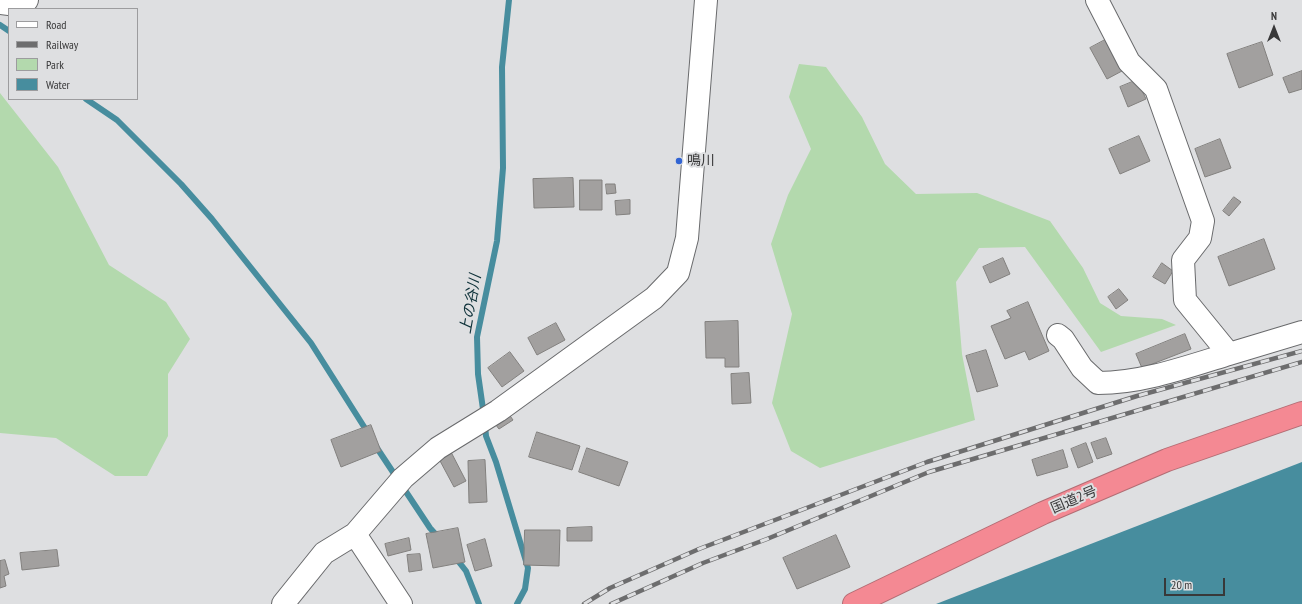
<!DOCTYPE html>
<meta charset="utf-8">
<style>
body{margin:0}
#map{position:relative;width:1302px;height:604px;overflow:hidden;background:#dedfe1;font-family:"PT Sans Narrow",sans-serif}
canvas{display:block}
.legend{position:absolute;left:8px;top:8px;width:130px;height:92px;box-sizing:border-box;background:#dedfe1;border:1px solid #9c9c9e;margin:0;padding:5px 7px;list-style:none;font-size:12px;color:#383839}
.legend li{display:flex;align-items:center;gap:8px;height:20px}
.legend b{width:20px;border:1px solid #9c9c9e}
.north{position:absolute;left:1254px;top:8px;width:40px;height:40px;-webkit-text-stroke:3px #dedfe1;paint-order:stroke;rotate:0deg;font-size:11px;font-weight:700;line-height:16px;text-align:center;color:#383839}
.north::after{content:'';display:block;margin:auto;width:14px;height:18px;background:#383839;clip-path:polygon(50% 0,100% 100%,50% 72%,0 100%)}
.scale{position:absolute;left:1164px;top:578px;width:61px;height:18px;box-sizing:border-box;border:2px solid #383839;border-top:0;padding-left:5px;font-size:12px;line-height:14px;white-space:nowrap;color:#383839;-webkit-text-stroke:3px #dedfe1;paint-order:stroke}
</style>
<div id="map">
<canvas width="1302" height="604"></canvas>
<ul class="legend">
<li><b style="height:5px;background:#fff"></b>Road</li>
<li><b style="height:5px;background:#6d6d6e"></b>Railway</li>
<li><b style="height:11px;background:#b3d9ad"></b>Park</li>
<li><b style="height:11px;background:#478d9e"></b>Water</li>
</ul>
<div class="north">N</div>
<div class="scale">20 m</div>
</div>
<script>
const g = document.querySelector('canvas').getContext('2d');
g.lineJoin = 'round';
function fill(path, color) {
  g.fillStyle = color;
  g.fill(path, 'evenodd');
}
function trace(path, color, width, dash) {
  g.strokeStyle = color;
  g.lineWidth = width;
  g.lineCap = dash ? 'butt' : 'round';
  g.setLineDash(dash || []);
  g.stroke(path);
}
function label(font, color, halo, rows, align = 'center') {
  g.font = font + ' "PT Sans Narrow","Noto Sans JP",sans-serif';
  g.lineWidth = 4;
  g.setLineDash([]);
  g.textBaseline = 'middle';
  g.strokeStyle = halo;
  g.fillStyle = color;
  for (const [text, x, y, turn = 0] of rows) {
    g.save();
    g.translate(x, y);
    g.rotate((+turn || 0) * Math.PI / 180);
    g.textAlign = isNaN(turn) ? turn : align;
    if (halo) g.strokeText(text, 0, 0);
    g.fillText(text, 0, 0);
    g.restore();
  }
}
const green = new Path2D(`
 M 799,64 L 826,67 L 862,117 L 885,164 L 916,194 L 977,193 L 1050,221 L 1083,268 L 1100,303 L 1121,316 L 1162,319 L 1176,325 L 1101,352 L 1025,247 L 979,248 L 956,282 L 962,354 L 975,420 L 820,468 L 791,451 L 772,403 L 792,314 L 771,244 L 788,195 L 811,149 L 789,97 Z
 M 0,93 L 58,167 L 109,265 L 166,302 L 190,339 L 168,374 L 168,436 L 147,476 L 115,476 L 56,438 L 0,433 Z`);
const water = new Path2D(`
 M 1302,462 L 1302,604 L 936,604 Z`);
const stream = new Path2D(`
 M 0,25 L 9,31
 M 86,99 L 117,120 L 181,184 L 212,219 L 311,343 L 368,433
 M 484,416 L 478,374 L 477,337 L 497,241 L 503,168 L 502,67 L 509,0
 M 485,425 L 486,436 L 496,462 L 528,568 L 525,589 L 517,604
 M 375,445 L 430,528 L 439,538
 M 455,557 L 466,571 L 479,604`);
const building = new Path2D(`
 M 1105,40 L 1122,71 L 1107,79 L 1090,48 Z
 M 1262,42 L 1273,75 L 1239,88 L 1227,54 Z
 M 1302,71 L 1302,89 L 1289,93 L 1283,78 Z
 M 1137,80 L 1146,99 L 1128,107 L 1120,87 Z
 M 1139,136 L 1150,161 L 1120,174 L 1109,149 Z
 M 1220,139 L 1231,168 L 1205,177 L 1195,149 Z
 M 573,178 L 574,207 L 534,208 L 533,179 Z
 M 580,180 L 602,180 L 602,210 L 580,210 Z
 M 606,184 L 615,184 L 616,193 L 607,194 Z
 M 1234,197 L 1241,202 L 1229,216 L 1223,211 Z
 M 630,200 L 630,214 L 616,215 L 615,201 Z
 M 1264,239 L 1275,269 L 1229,286 L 1218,257 Z
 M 1003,258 L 1010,274 L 990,283 L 983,267 Z
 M 1162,263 L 1173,271 L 1165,284 L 1153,277 Z
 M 1119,289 L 1128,300 L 1116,309 L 1108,297 Z
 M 1028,302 L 1049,351 L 1029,360 L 1025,351 L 1005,359 L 991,326 L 1011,318 L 1007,311 Z
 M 738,321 L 739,367 L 725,367 L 725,358 L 706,358 L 705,322 Z
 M 556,323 L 565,340 L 537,355 L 528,338 Z
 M 1185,334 L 1191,349 L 1142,368 L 1136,354 Z
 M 986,350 L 998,386 L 977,392 L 966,356 Z
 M 510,352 L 524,371 L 502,387 L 488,368 Z
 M 749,373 L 751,403 L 732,404 L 731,374 Z
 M 506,410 L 513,420 L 499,429 L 492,420 Z
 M 371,425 L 381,451 L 341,467 L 331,440 Z
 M 537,432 L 580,446 L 572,470 L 529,457 Z
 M 1106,438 L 1112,454 L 1097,459 L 1091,443 Z
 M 1086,443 L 1093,462 L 1078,468 L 1071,449 Z
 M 587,448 L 628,462 L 619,486 L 579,472 Z
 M 1063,450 L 1068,467 L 1037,476 L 1032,460 Z
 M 451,452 L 466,481 L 454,487 L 439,459 Z
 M 485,460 L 487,502 L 469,503 L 468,461 Z
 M 592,527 L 592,541 L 567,541 L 567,528 Z
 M 458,528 L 465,562 L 433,568 L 426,534 Z
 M 525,530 L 560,530 L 559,566 L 524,565 Z
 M 836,535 L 850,567 L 797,589 L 783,558 Z
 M 409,538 L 411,550 L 388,556 L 385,544 Z
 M 485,539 L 492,566 L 475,571 L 467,545 Z
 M 57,550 L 59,566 L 22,570 L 20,553 Z
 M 420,554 L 422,570 L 409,572 L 407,555 Z
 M 5,560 L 9,574 L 4,576 L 6,586 L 0,588 L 0,561 Z`);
const minor = new Path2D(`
 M 1097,0 L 1129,62 L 1156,89 L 1203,221 L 1200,238 L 1183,260 L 1185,300 L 1229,354 L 1302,332
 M 0,3 L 9,4 L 27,0
 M 1058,335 L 1063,339 L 1082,368 L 1098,383 C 1142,383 1187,367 1229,354
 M 355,534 L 401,604
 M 283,604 L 324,553 L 355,534 L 403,478 L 438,448 L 498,411 L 654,298 L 678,273 L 687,238 L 706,0`);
const highway = new Path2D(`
 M 854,604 L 1043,513 L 1167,460 L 1302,413`);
const rail = new Path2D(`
 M 584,604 L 610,588 L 699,549 L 927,462 L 1137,396 L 1302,351
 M 611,604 L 703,563 L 767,539 L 929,472 L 1302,362`);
const markers = [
 [679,161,4,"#3164d3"]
];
const poiNames = [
 ["鳴川",687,161]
];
const streetNames = [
 ["国道2号",1074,500,-23]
];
const waterNames = [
 ["上の谷川",471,304,-80]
];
fill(green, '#b3d9ad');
fill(water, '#478d9e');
trace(stream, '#478d9e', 6);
fill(building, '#a2a09f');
trace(building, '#82807e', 1);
trace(minor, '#696a6c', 24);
trace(highway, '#b26d74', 24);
trace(minor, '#fff', 22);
trace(highway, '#f48993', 22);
trace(rail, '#6d6d6e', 4.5);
trace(rail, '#dedfe1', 3, [9]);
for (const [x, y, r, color] of markers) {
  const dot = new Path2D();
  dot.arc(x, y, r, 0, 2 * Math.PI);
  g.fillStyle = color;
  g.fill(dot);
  trace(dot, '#dedfe1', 1.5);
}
label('14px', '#383839', '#dedfe1', poiNames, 'left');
label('14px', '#383839', '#dedfe1', streetNames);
label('italic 15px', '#0b2f37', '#dedfe1', waterNames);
</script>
